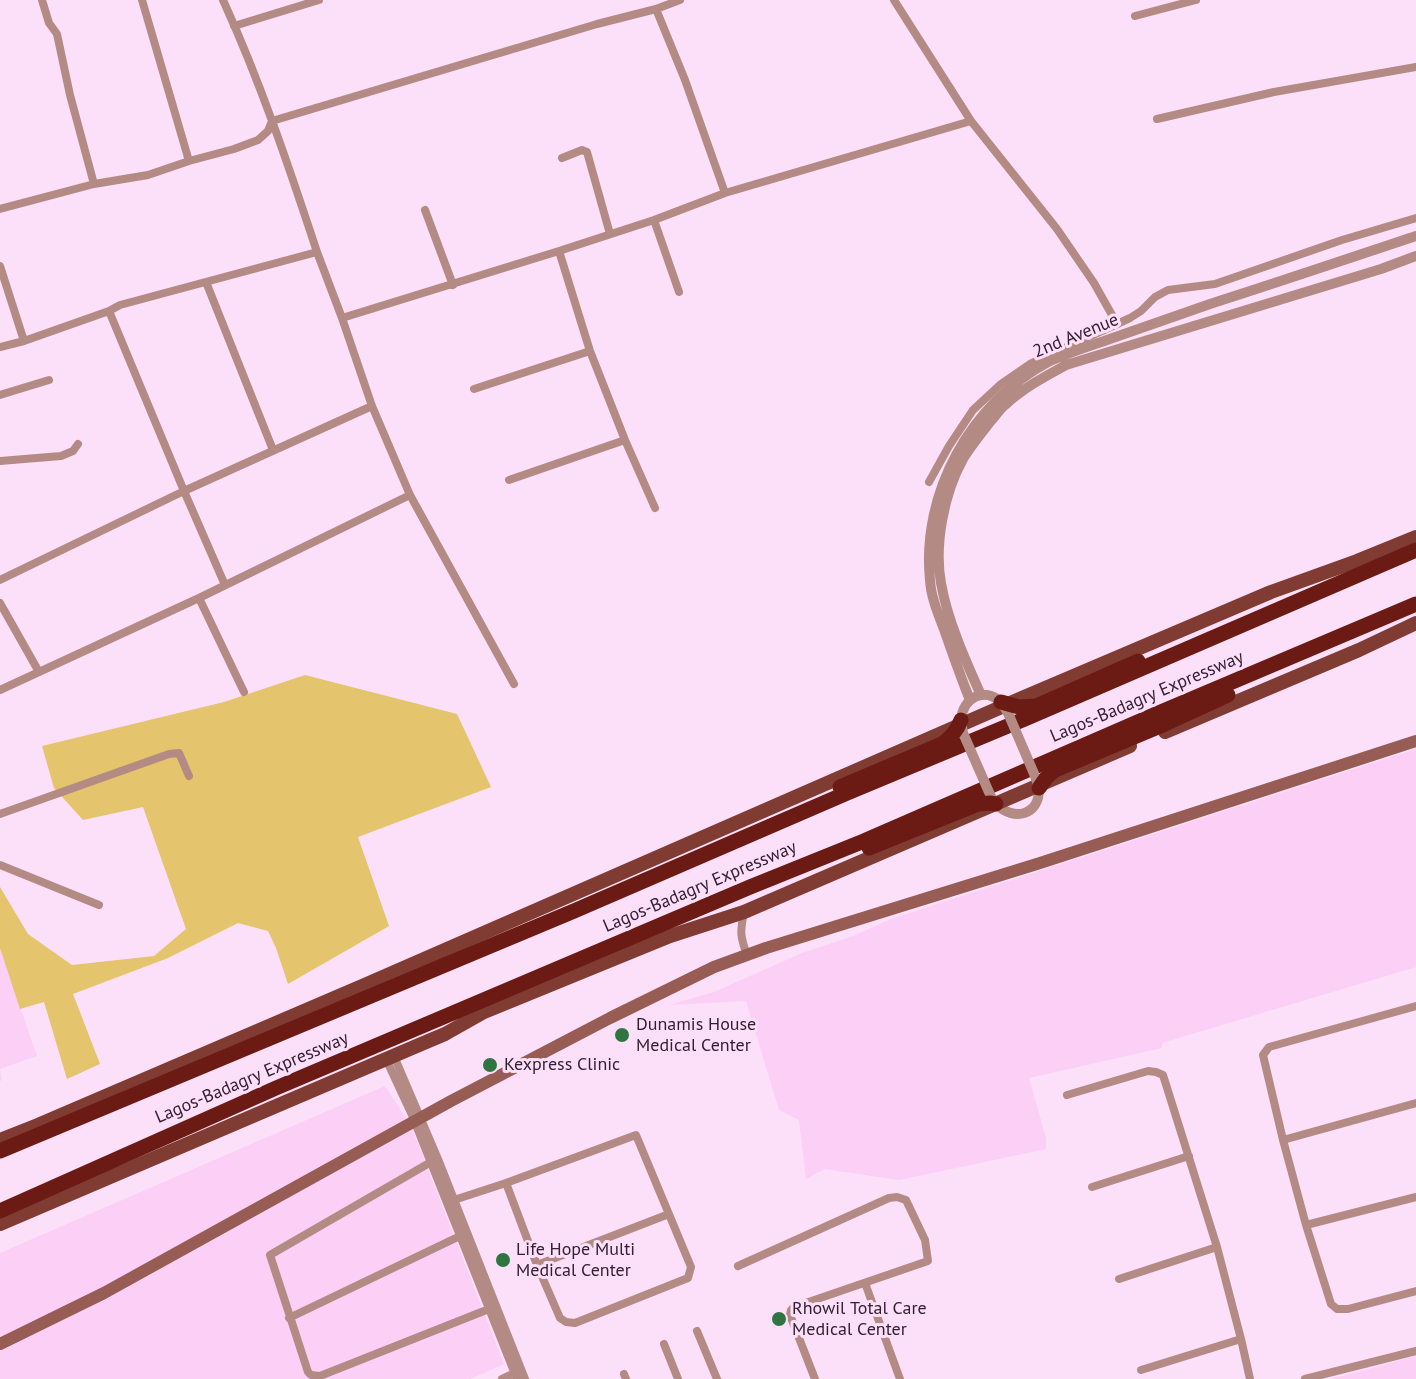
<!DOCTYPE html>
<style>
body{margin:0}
canvas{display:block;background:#fcdff9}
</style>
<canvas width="1416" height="1379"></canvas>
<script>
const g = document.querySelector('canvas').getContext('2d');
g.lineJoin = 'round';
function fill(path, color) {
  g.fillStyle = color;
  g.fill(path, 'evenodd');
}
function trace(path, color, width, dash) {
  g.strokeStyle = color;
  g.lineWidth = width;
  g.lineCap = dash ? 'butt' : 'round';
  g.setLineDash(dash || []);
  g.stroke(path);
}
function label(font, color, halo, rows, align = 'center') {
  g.font = font + ' "PT Sans",sans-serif';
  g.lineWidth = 6;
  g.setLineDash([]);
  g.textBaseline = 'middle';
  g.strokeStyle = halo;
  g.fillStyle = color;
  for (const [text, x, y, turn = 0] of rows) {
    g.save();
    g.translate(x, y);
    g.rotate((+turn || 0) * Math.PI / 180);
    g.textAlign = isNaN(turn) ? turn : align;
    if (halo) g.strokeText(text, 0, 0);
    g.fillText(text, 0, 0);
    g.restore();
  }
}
const built = new Path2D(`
 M 1416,749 L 1416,967 L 1162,1043 L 1162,1048 L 1029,1078 L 1046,1138 L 1046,1149 L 899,1180 L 825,1169 L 806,1179 L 799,1120 L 779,1110 L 746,1001 L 669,1005 L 714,992 L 802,953 L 853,936 L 891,919 Z
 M 0,948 L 37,1056 L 0,1069 L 2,1080 L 0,1081 Z
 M 385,1086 L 411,1126 L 504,1364 L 470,1379 L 0,1379 L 0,1253 Z
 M 1416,1356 L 1416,1379 L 1329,1379 L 1350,1374 Z`);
const green = new Path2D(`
 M 305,675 L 457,714 L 491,787 L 358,837 L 389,926 L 288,984 L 276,948 L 268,931 L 238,923 L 168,958 L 73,994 L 100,1064 L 67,1079 L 44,1002 L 20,1009 L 0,948 L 0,887 L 28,934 L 72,965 L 154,956 L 186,929 L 143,807 L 83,820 L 54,788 L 42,746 L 224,702 Z`);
const minor = new Path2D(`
 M 42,0 L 49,23 L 57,34 L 70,95 L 94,184
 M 142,0 L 189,161
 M 223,0 C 260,81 289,167 317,252
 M 894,0 L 971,121 L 1057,229 L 1094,283 L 1112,315 L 1118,324
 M 656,9 L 685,80 L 725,193
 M 1135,16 L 1196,0
 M 234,26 L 319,0
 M 1157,119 L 1274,92 L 1416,67
 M 562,158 L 582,150 L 587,152 L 610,234
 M 0,209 L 94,184 L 148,175 L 189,161 L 234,149 L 258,140 L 268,131 L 272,121 L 597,24 L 656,9 L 680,0
 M 425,210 L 453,285
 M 654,220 L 679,292
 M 559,251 L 654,220 L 725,193 L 971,121
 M 0,266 L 24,341
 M 206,282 L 273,450
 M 109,311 L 184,491 L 225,585
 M 342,318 L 559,251 L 590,351 L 625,440 L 655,508
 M 0,347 L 24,341 L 109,311 L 120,305 L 317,252 L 342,318 L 372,406 L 410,495 L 514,684
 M 474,389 L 590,351
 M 0,395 L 49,380
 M 0,461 L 61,456 L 73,451 L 78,444
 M 509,480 L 625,440
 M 929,482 L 949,446 L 973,410 L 1001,384 L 1030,364 L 1130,318 L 1141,311 L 1155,297 L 1168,290 L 1215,284 L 1342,240 L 1416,218
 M 0,580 L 184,491 L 372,406
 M 199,598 L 244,692
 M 0,603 L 39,672
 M 0,690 L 199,598 L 410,495
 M 0,814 L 169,754 L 179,753 L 189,776
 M 0,865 L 99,905
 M 744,912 C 740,932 740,936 747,955
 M 1416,1006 L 1269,1047 L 1263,1055 L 1283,1140 L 1306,1225 L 1331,1304 L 1337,1309 L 1348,1309 L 1416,1291
 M 394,1056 L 438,1159 L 525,1379
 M 386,1059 L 412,1115 L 517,1379
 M 1067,1095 L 1148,1071 L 1156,1072 L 1163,1075 L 1217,1247 L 1241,1339 L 1250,1379
 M 1283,1140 L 1416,1103
 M 431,1162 L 270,1255 L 308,1372 L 311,1375 L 320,1376 L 489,1309
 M 1092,1187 L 1189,1156
 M 454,1200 L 506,1183 L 636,1135 L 691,1267 L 688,1278 L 575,1323 L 566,1322 L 560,1318 L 537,1265 L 506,1183
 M 1306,1225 L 1416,1197
 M 537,1265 L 669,1214
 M 738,1266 L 889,1198 L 897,1197 L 906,1200 L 925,1240 L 928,1261 L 794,1307 L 791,1310 L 790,1315 L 815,1379
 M 1119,1279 L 1217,1247
 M 865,1283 L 900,1379
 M 289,1318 L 460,1236
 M 697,1331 L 717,1379
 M 664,1344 L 678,1379
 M 1141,1370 L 1241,1339
 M 624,1374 L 626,1379
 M 502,1379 L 515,1373
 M 1305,1379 L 1416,1351`);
const tertiary = new Path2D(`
 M 981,695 C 966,662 947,619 941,583 C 934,545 944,493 963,459 C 971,446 981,434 990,422 C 995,417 999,410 1005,405 C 1023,388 1044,377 1066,365 L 1381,269 L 1416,256
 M 970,700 C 961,678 953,655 945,632 C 939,616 931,598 930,580 C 921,493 971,403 1048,362 C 1067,353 1087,347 1107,340 C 1141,328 1176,316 1210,304 C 1279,282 1347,259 1416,236
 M 961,720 C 963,697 984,687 1001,702
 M 996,804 C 1014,822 1040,815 1039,788`);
const secondary = new Path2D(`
 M 0,1344 L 104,1293 L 451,1101 L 610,1018 L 714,967 L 766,948 L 1040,863 L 1416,741`);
const primary = new Path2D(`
 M 1165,732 L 1359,650 L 1416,623
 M 0,1140 L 38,1125 L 367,984 L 1022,698 L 1271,592 L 1357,561 L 1416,537
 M 0,1224 L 419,1045 L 445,1034 L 484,1012 L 670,936 L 744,912 L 1130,746`);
const motorway = new Path2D(`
 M 1165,724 L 1228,695
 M 0,1151 L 574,911 L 847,793 L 1027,718 L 1416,550
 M 0,1211 L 276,1088 L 750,887 L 864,841 L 1154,715 L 1416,604`);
const tertiaryBridge = new Path2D(`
 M 1001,702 L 1008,713 L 1035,776 L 1039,788
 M 961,720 L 963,733 L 992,799 L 996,804`);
const motorwayBridge = new Path2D(`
 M 1001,702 L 1019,707 L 1036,706 L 1138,661
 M 840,787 L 942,744 C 951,737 957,731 961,720
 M 1039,788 L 1046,778 L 1055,770 L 1165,724
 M 869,848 L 978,804 L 990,803 L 996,804`);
const markers = [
 [622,1035,8,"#2e7541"],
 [490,1065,8,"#2e7541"],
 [503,1260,8,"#2e7541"],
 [779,1319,8,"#2e7541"]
];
const streetNames = [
 ["2nd Avenue",1076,336,-22],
 ["Lagos-Badagry Expressway",1147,697,-23],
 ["Lagos-Badagry Expressway",700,887,-23],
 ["Lagos-Badagry Expressway",252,1078,-23]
];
const poiNames = [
 ["Dunamis House",636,1025],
 ["Medical Center",636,1046],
 ["Kexpress Clinic",504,1065],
 ["Life Hope Multi",516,1250],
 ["Medical Center",516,1271],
 ["Rhowil Total Care",792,1309],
 ["Medical Center",792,1330]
];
fill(built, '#fbcff6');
fill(green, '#e4c46c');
trace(minor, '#b48b84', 8);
trace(tertiary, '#b48b84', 10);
trace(secondary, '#975d54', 12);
trace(primary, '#803b32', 14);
trace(motorway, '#6b1b13', 15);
trace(tertiaryBridge, '#b48b84', 10);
trace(motorwayBridge, '#6b1b13', 15);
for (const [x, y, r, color] of markers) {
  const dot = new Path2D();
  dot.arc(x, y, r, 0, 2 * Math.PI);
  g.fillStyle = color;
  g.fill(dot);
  trace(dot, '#fcdff9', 2);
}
label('18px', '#332131', '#fcdff9', streetNames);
label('18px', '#332131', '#fcdff9', poiNames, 'left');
</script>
